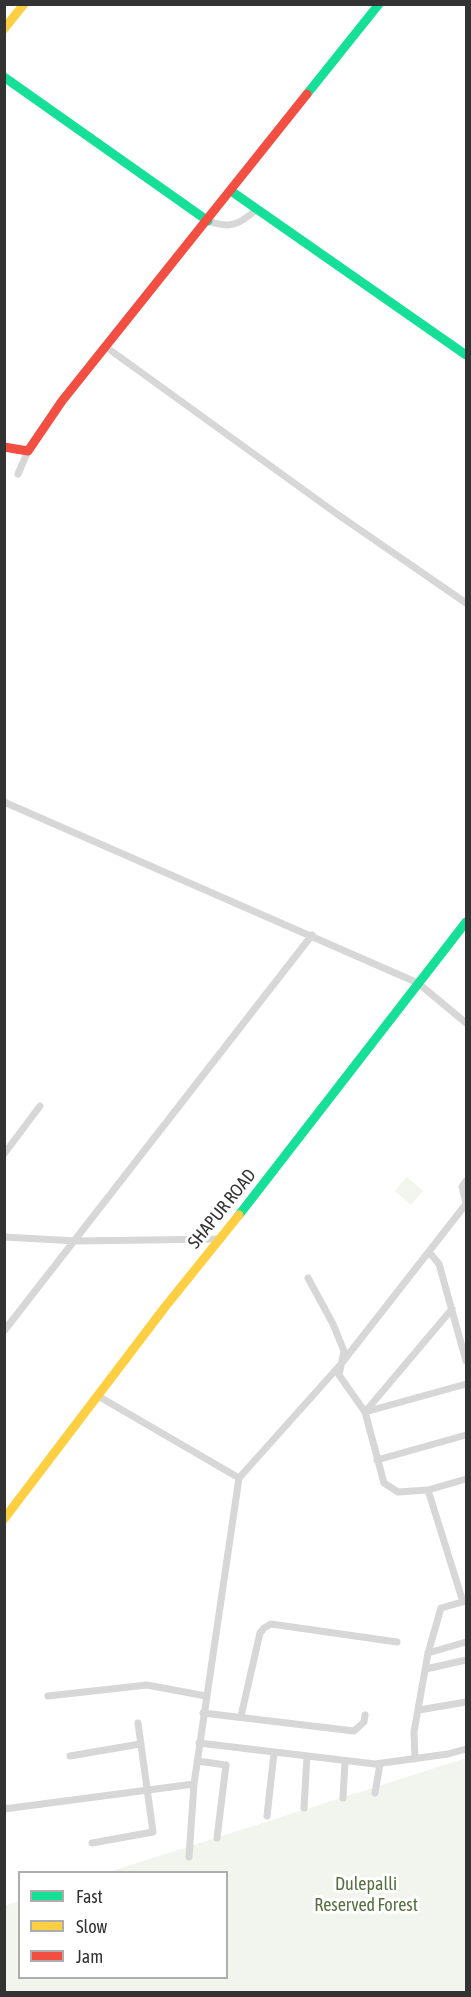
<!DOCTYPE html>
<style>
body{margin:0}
#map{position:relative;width:471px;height:1997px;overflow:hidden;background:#fff;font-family:"Asap Condensed",sans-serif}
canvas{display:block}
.frame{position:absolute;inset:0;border:6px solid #333;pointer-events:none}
.legend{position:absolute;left:18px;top:1871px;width:210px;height:108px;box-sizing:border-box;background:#fff;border:2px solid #adadad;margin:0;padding:8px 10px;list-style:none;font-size:18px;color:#333}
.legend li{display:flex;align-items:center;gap:12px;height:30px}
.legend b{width:30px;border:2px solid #adadad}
</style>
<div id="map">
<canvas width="471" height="1997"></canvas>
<div class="frame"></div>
<ul class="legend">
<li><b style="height:8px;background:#16e098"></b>Fast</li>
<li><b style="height:8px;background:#ffcf43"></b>Slow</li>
<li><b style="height:8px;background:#f24e42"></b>Jam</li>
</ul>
</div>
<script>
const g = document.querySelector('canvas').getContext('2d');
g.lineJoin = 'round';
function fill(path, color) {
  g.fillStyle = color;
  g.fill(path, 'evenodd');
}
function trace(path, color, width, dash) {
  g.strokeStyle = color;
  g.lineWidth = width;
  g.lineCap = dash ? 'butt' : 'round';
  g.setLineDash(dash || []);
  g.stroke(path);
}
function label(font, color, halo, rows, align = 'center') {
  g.font = font + ' "Asap Condensed",sans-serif';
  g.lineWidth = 6;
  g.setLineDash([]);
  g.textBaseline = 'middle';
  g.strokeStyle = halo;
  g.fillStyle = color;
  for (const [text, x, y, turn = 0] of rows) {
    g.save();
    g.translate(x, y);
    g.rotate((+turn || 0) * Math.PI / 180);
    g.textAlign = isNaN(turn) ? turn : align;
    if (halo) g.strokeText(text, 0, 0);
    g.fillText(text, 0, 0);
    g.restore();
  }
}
const green = new Path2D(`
 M 407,1177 L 423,1191 L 411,1205 L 395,1191 Z
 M 466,1758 L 466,1992 L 5,1992 L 4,1906 L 19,1901 L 20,1978 L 226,1978 L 226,1872 L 109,1872 Z`);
const street = new Path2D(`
 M 208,221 C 230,229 239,225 257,209
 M 106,347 L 337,514 L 466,603
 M 18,474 L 28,451
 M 4,802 L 418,983 L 466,1023
 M 4,1154 L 40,1106
 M 466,1181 L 462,1187 L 466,1203
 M 4,1237 L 76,1241 L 221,1239
 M 429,1252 L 439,1264 L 466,1361
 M 308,1278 L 333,1324 L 344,1351 L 339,1375 L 365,1412 L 384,1483 L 398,1492 L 428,1490 L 466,1479
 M 4,1331 L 312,935
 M 98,1396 L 239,1478
 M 365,1412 L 452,1309
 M 365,1412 L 466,1384
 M 377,1460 L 466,1435
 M 428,1490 L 463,1602
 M 428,1653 L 466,1642
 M 426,1669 L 466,1660
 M 48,1696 L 147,1685 L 206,1696
 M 419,1710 L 466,1702
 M 203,1713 L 354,1731 L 364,1722 L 365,1715
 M 241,1716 L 260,1633 L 264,1628 L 271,1624 L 397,1642
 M 199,1743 L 375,1764 L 448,1754 L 466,1749
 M 70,1756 L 140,1744
 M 415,1759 L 414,1732 L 428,1653 L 441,1608 L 466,1601
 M 197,1761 L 226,1765 L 217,1838
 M 375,1793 L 380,1764
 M 343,1798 L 345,1761
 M 304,1808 L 307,1756
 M 4,1809 L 194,1784 L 239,1478 L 341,1364 L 466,1204
 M 267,1816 L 274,1753
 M 92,1843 L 153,1832 L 138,1723
 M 189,1857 L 194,1784`);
const fast = new Path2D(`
 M 4,77 L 208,221
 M 307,94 L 379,4
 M 231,191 L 466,355
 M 239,1215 L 466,922`);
const slow = new Path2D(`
 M 4,29 L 24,4
 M 4,1519 L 165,1307 L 239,1215`);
const jam = new Path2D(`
 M 4,447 L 28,451 L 62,401 L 307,94`);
const streetNames = [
 ["SHAPUR ROAD",222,1209,-51]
];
const parkNames = [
 ["Dulepalli",366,1884],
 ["Reserved Forest",366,1905]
];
fill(green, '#f1f5ed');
trace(street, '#d7d7d7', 7);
trace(fast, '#16e098', 9);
trace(slow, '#ffcf43', 9);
trace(jam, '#f24e42', 9);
label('18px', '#333', '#fff', streetNames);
label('18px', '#56703f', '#fff', parkNames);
</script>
